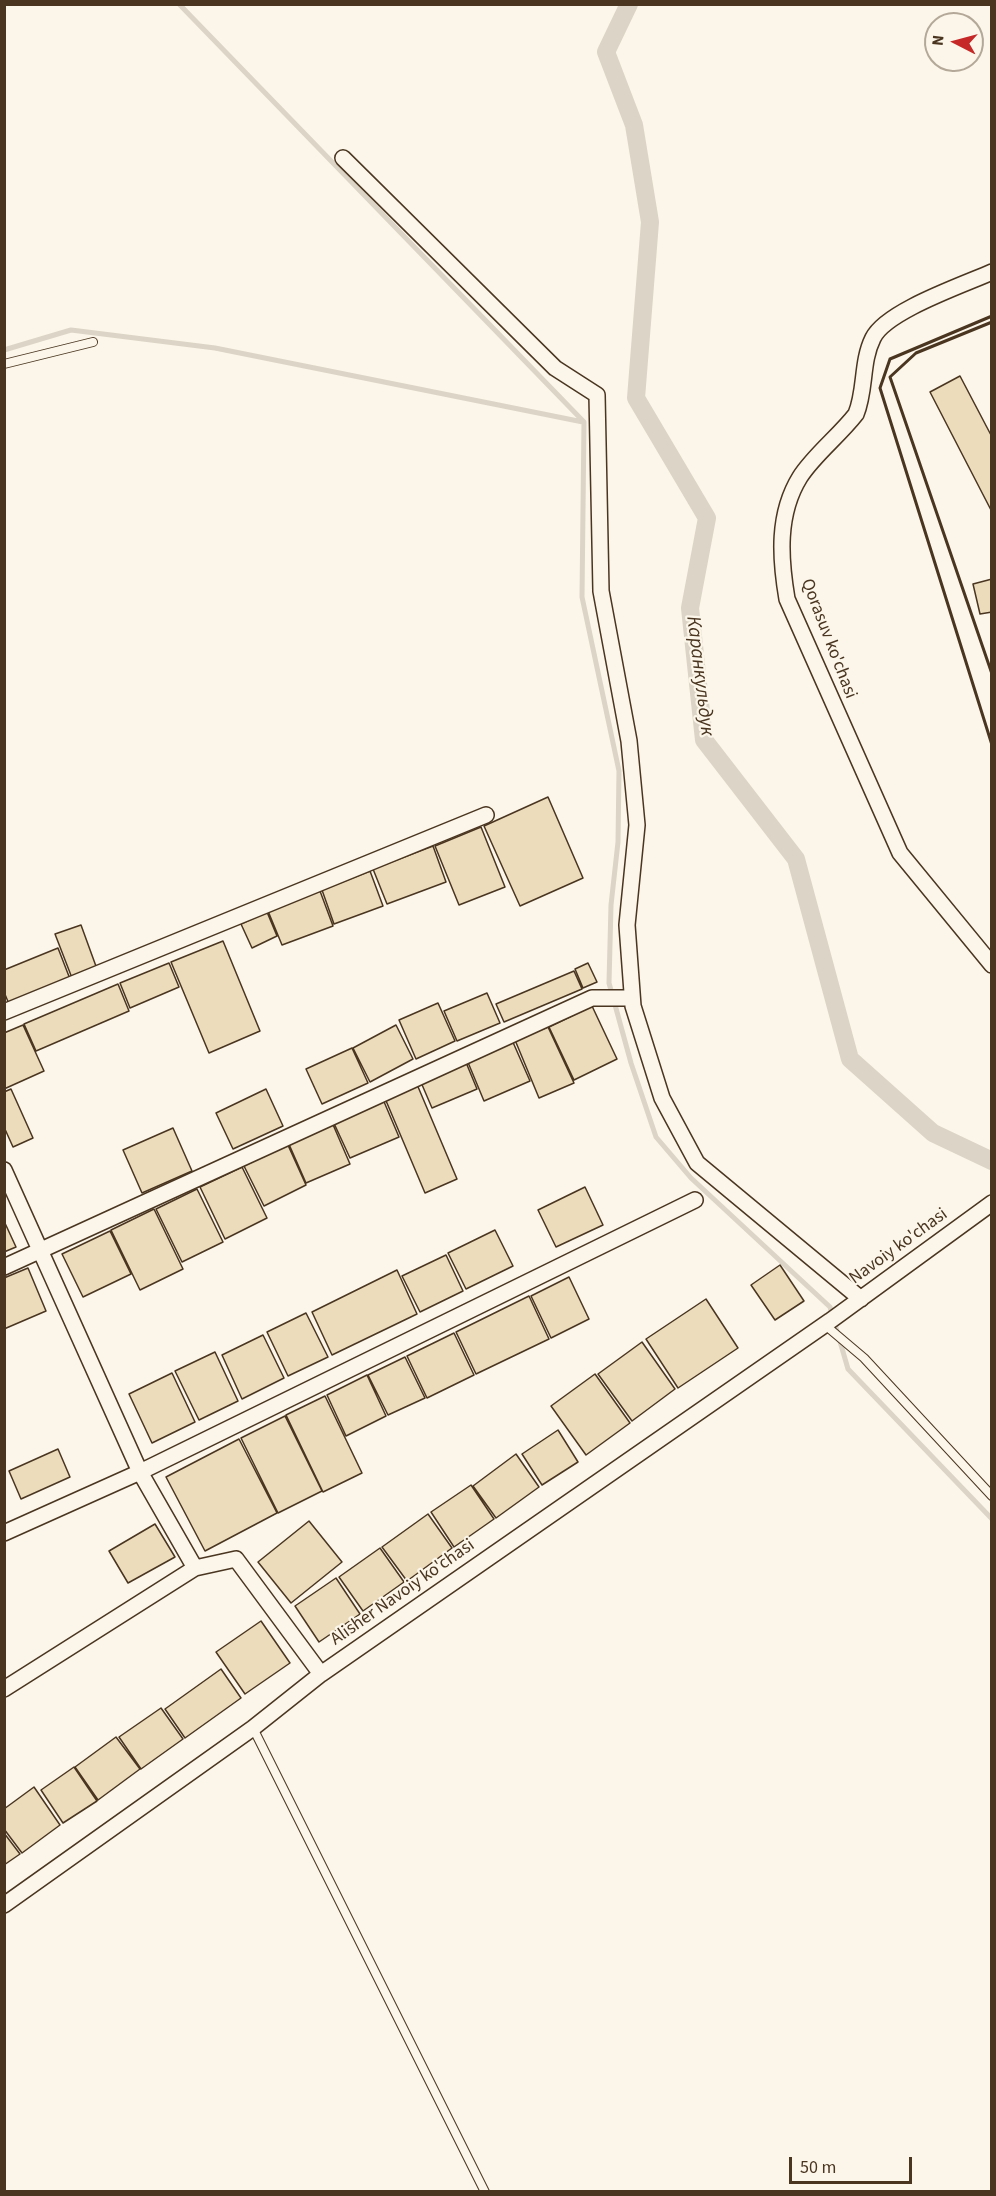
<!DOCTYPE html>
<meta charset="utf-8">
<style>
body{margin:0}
#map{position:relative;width:996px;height:2196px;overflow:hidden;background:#fbf6e9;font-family:"Source Sans 3",sans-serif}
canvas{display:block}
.frame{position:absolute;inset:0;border:6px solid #4a3520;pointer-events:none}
.north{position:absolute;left:924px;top:12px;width:60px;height:60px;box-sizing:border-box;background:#fbf6e9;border:2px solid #b4a999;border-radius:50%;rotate:276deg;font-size:16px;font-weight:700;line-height:24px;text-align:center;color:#4a3520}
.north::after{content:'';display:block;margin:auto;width:21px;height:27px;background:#c62828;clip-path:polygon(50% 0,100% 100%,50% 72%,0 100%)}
.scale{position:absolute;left:789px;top:2157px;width:123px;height:27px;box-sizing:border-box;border:3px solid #4a3520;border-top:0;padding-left:8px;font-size:18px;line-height:21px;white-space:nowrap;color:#4a3520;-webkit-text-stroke:4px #fbf6e9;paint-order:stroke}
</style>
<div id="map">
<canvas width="996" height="2196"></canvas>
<div class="frame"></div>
<div class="north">N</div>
<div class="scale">50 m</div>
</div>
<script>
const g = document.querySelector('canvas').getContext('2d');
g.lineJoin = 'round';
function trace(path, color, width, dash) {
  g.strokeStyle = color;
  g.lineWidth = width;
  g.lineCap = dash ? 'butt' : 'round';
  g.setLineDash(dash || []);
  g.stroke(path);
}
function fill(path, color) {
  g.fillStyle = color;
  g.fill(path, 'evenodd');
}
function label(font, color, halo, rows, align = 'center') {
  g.font = font + ' "Source Sans 3",sans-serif';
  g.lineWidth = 4.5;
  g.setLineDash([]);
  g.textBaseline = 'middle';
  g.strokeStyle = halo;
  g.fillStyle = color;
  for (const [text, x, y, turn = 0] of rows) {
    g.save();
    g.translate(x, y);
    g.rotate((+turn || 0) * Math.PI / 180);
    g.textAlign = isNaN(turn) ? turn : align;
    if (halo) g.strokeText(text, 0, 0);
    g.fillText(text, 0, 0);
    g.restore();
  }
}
const stream = new Path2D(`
 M 179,4 L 584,422 L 582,597 L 619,771 L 618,842 L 611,905 L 609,983 L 631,1063 L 656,1137 L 691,1178 L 830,1307 L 848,1369 L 992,1519
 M 4,350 L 71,330 L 215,348 L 583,422`);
const canal = new Path2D(`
 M 629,4 L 606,52 L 634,125 L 650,222 L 636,398 L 707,518 L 690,608 L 704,740 L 796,859 L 850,1059 L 933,1133 L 992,1161`);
const building = new Path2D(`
 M 960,376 L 992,437 L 992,512 L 930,392 Z
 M 992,579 L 992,612 L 980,614 L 973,584 Z
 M 548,797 L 583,878 L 520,906 L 484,826 Z
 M 481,827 L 505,887 L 459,905 L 435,846 Z
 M 433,846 L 446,882 L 387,904 L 373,869 Z
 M 370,871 L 383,906 L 334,924 L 322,890 Z
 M 320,891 L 333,926 L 282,945 L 268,911 Z
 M 267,912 L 277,936 L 252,948 L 241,924 Z
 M 81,925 L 97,969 L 72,978 L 55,934 Z
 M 223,941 L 260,1031 L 209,1053 L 171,962 Z
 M 58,948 L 70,979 L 9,1004 L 4,992 L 4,970 Z
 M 169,963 L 179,987 L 130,1008 L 120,983 Z
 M 588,963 L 597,982 L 583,988 L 575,969 Z
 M 574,971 L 582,989 L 504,1022 L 496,1004 Z
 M 118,984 L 129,1011 L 36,1051 L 24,1024 Z
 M 487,993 L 500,1023 L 457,1041 L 444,1011 Z
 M 438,1003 L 455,1041 L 416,1059 L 399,1020 Z
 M 592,1006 L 617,1059 L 574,1080 L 549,1027 Z
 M 23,1025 L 44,1071 L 4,1089 L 4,1033 Z
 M 396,1025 L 413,1059 L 370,1082 L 353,1048 Z
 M 548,1027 L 574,1083 L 539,1098 L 515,1040 Z
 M 512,1040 L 530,1081 L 484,1101 L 467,1060 Z
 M 352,1048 L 368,1083 L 322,1104 L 306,1069 Z
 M 465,1060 L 477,1089 L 432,1108 L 420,1080 Z
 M 416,1082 L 457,1179 L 425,1193 L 384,1096 Z
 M 11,1089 L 33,1138 L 13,1147 L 4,1127 L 4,1092 Z
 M 266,1089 L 283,1126 L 233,1149 L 216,1113 Z
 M 382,1097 L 399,1137 L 350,1158 L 332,1119 Z
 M 331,1120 L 350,1164 L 306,1183 L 288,1142 Z
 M 173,1128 L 192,1171 L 142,1193 L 123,1150 Z
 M 287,1143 L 306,1185 L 264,1206 L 244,1166 Z
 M 242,1167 L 267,1218 L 225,1239 L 200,1187 Z
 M 585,1187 L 603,1225 L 556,1247 L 538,1210 Z
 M 197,1189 L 223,1242 L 182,1262 L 156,1209 Z
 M 154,1209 L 183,1269 L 140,1290 L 111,1230 Z
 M 4,1221 L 16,1247 L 4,1252 Z
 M 495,1230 L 513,1266 L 466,1289 L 448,1253 Z
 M 110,1231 L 131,1274 L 83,1297 L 62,1254 Z
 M 446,1255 L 463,1291 L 420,1312 L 402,1276 Z
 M 780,1265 L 804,1301 L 775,1320 L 751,1285 Z
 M 28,1268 L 46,1311 L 4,1329 L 4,1278 Z
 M 397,1270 L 417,1314 L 332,1355 L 312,1312 Z
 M 569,1277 L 589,1319 L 551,1338 L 531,1296 Z
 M 529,1296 L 549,1339 L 476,1374 L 456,1332 Z
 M 706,1299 L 738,1348 L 678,1388 L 646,1339 Z
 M 306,1313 L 328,1357 L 288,1376 L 267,1332 Z
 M 454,1333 L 474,1375 L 427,1398 L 407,1356 Z
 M 263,1335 L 284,1378 L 242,1399 L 222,1355 Z
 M 642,1342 L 675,1389 L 632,1421 L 598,1374 Z
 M 215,1352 L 238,1401 L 199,1420 L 175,1371 Z
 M 405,1357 L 425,1398 L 388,1415 L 368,1375 Z
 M 172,1373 L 195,1422 L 152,1443 L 129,1394 Z
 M 595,1374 L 630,1423 L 586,1455 L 551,1406 Z
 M 367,1375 L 386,1416 L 346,1436 L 327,1395 Z
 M 325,1396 L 362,1473 L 323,1492 L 286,1415 Z
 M 285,1416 L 322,1491 L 278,1513 L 241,1438 Z
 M 558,1430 L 578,1462 L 542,1485 L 522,1454 Z
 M 239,1439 L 277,1513 L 205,1551 L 166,1477 Z
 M 58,1449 L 70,1477 L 21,1499 L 9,1471 Z
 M 516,1454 L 539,1487 L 496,1518 L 473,1486 Z
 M 471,1485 L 494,1519 L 454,1547 L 431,1512 Z
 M 428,1514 L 452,1548 L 407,1581 L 382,1547 Z
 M 309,1521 L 342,1562 L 291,1603 L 258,1562 Z
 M 155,1524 L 175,1557 L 128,1583 L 109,1551 Z
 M 380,1548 L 404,1582 L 363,1611 L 339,1577 Z
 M 336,1578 L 360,1614 L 319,1642 L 295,1606 Z
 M 261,1621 L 290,1663 L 245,1694 L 216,1652 Z
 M 221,1669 L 241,1698 L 185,1738 L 165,1709 Z
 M 161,1708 L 183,1739 L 141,1769 L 119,1737 Z
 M 116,1737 L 140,1769 L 98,1800 L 75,1767 Z
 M 74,1767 L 97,1801 L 63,1823 L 41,1790 Z
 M 34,1787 L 60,1825 L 22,1853 L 4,1829 L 4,1809 Z
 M 4,1833 L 20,1854 L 4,1865 Z`);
const lane = new Path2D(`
 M 4,364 L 93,342
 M 825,1325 L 864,1358 L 992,1496
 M 253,1728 L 485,2192`);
const street = new Path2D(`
 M 343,158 L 555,368 L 597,395 L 601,591 L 629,741 L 637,825 L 627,925 L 633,1006 L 662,1098 L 697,1163 L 861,1299
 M 992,272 C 963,285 886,311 873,338 C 861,362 866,390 856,414 C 839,436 814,455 800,477 C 777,514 780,558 787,599 L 900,853 L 992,965
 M 4,1012 L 486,815
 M 4,1170 L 140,1472 L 195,1568
 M 4,1267 L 592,998 L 632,998
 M 4,1533 L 140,1472 L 695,1200
 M 4,1689 L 195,1568 L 236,1559 L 321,1674
 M 4,1905 L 253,1728 L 321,1674 L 830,1321 L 992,1203`);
const wall = new Path2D(`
 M 992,316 L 890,359 L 880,388 L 992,745
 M 992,322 L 916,353 L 890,377 L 992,674`);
const streetNames = [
 ["Qorasuv ko'chasi",828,639,69],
 ["Navoiy ko'chasi",899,1247,-36],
 ["Alisher Navoiy ko'chasi",403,1593,-35]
];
const waterNames = [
 ["Каранкульдук",699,676,83]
];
trace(stream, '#dcd4c6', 5);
trace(canal, '#dcd4c6', 18);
fill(building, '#ecdcbc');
trace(building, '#4a3520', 1.5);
trace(lane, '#4a3520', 10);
trace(street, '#4a3520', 18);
trace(lane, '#fbf6e9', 8);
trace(street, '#fbf6e9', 15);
trace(wall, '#4a3520', 3);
label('18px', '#4a3520', '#fbf6e9', streetNames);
label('italic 20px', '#4a3520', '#fbf6e9', waterNames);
</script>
